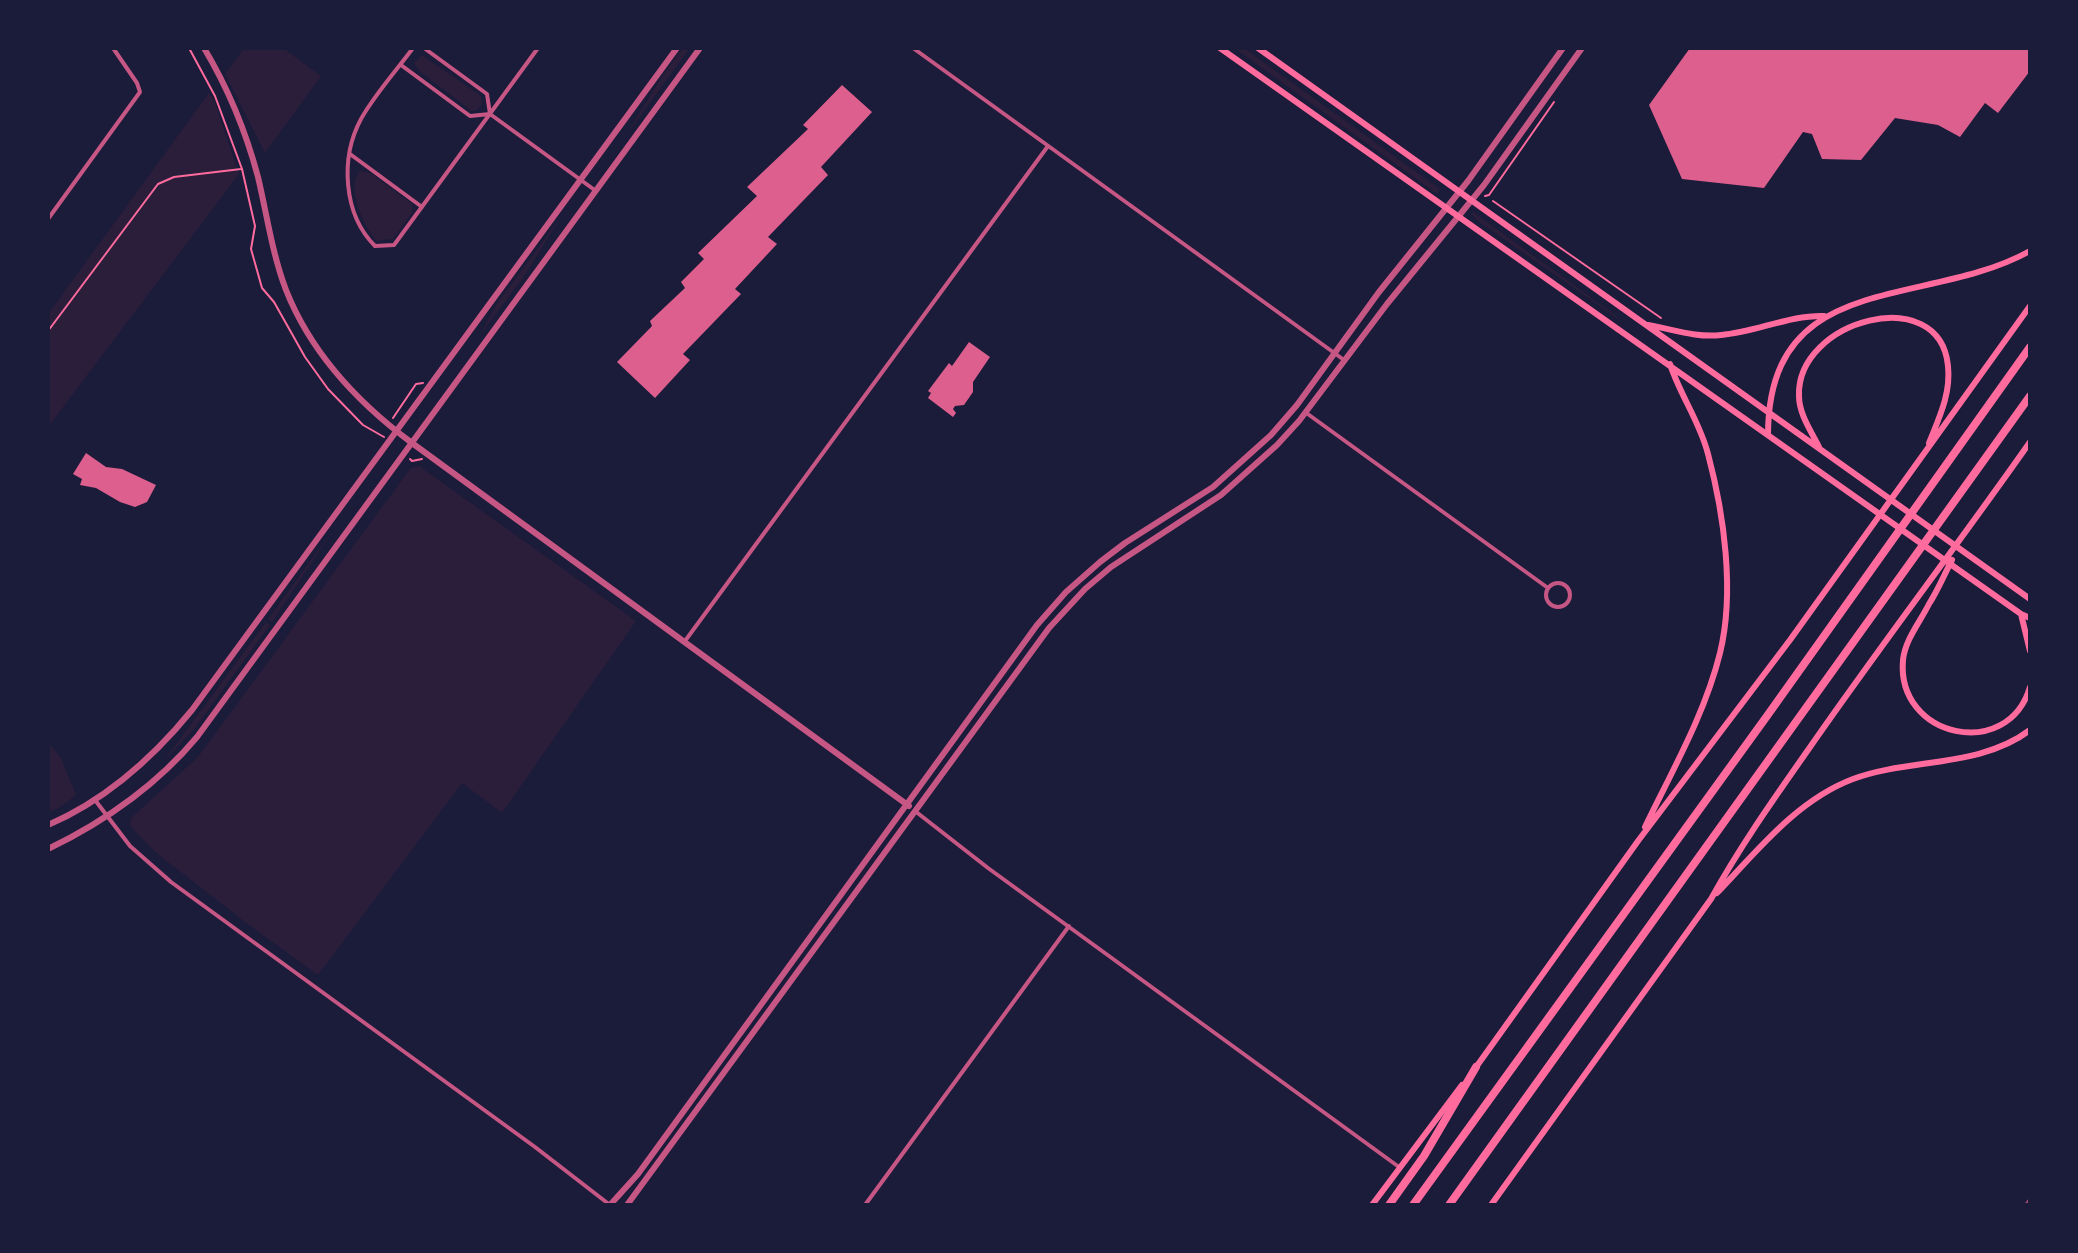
<!DOCTYPE html>
<style>
body{margin:0}
#map{position:relative;width:2078px;height:1253px;overflow:hidden;background:#1b1b3a;font-family:"Space Grotesk",sans-serif}
canvas{display:block}
.frame{position:absolute;inset:0;border:50px solid #1b1b3a;pointer-events:none}
</style>
<div id="map">
<canvas width="2078" height="1253"></canvas>
<div class="frame"></div>
</div>
<script>
const g = document.querySelector('canvas').getContext('2d');
g.lineJoin = 'round';
function fill(path, color) {
  g.fillStyle = color;
  g.fill(path, 'evenodd');
}
function trace(path, color, width, dash) {
  g.strokeStyle = color;
  g.lineWidth = width;
  g.lineCap = dash ? 'butt' : 'round';
  g.setLineDash(dash || []);
  g.stroke(path);
}
const green = new Path2D(`
 M 244,48 L 283,48 L 321,76 L 265,153 L 225,74 Z
 M 683,48 L 690,48 L 624,138 L 661,78 Z
 M 1234,48 L 1244,48 L 1440,189 L 1437,194 Z
 M 422,55 L 481,96 L 482,104 L 476,111 L 472,111 L 419,71 L 414,63 Z
 M 209,93 L 214,100 L 239,174 L 48,427 L 48,314 Z
 M 360,171 L 370,173 L 412,204 L 412,213 L 393,239 L 376,241 C 364,226 345,187 360,171 Z
 M 1473,212 L 1618,317 L 1617,318 L 1482,224 L 1471,214 Z
 M 563,214 L 523,278 L 480,335 L 496,305 Z
 M 419,466 L 636,621 L 502,813 L 462,783 L 318,975 L 249,925 L 155,852 L 130,826 L 131,818 L 198,757 L 410,469 Z
 M 336,526 L 272,622 L 268,619 Z
 M 266,622 L 270,625 L 195,728 L 163,762 Z
 M 48,742 L 61,758 L 76,795 L 59,808 L 48,812 Z`);
const building = new Path2D(`
 M 1690,48 L 2030,48 L 2030,71 L 1998,113 L 1985,103 L 1960,137 L 1938,125 L 1895,118 L 1861,160 L 1822,159 L 1812,134 L 1803,132 L 1764,188 L 1682,179 L 1649,105 Z
 M 842,85 L 872,112 L 821,167 L 828,175 L 768,237 L 777,244 L 735,289 L 741,294 L 683,354 L 690,360 L 655,398 L 617,362 L 652,326 L 650,321 L 685,288 L 681,282 L 704,259 L 698,253 L 757,196 L 747,187 L 808,129 L 803,125 Z
 M 969,342 L 990,357 L 973,382 L 973,392 L 964,405 L 955,406 L 953,409 L 956,413 L 953,417 L 928,398 L 931,393 L 928,391 L 949,363 L 952,366 Z
 M 86,453 L 106,467 L 122,469 L 156,485 L 147,502 L 135,507 L 120,502 L 96,488 L 80,485 L 82,479 L 73,474 Z`);
const path = new Path2D(`
 M 189,48 L 215,96 L 242,169 L 255,226 L 251,249 L 262,288 L 274,302 L 305,357 L 328,389 L 363,425 L 384,437
 M 1485,196 L 1489,195 L 1554,102
 M 1493,201 L 1661,318
 M 48,331 L 158,184 L 174,177 L 241,169
 M 393,418 L 416,384 L 423,383
 M 410,459 L 412,461 L 422,459`);
const minor = new Path2D(`
 M 413,48 C 396,71 375,94 361,119 C 340,158 343,214 375,246 L 394,245 L 538,48
 M 424,48 L 487,94 L 490,114
 M 913,48 L 1344,360
 M 401,65 L 470,116 L 490,114 L 596,191
 M 350,154 L 422,207
 M 48,219 L 140,92 L 137,83 L 113,48
 M 1305,412 L 1548,588
 M1546 595a12 12 0 1 1 24 0a12 12 0 1 1-24 0Z
 M 685,641 L 1048,146
 M 95,800 L 130,846 L 171,882 L 535,1147 L 610,1205
 M 915,811 L 988,868 L 1399,1167
 M 865,1205 L 1069,926`);
const tertiary = new Path2D(`
 M 204,48 C 228,88 246,132 258,177 C 267,215 272,253 286,290 C 311,353 358,403 412,443 L 909,806
 M 48,825 C 106,800 152,759 192,710 L 677,48
 M 48,849 C 106,821 156,786 197,737 L 700,48
 M 610,1205 L 638,1174 L 1037,625 L 1066,592 L 1100,562 L 1125,543 L 1213,487 L 1271,435 L 1297,405 L 1379,292 L 1468,181 L 1563,48
 M 627,1205 L 1049,628 L 1085,589 L 1111,567 L 1221,495 L 1277,445 L 1299,421 L 1387,304 L 1484,185 L 1582,48`);
const secondary = new Path2D(`
 M 1220,48 L 2021,614 L 2030,618
 M 1258,48 L 2030,599
 M 1648,325 C 1672,329 1696,338 1721,335 C 1756,332 1789,315 1824,316
 M 1768,434 C 1769,268 1926,309 2030,251
 M 1819,447 C 1811,431 1799,414 1799,396 C 1796,320 1940,281 1948,366 C 1951,394 1939,418 1929,443
 M 1952,560 C 1944,575 1938,590 1929,604 C 1920,622 1905,640 1903,660 C 1896,738 2008,762 2030,687
 M 2021,614 L 2030,651
 M 1645,827 C 1672,771 1705,714 1720,653 C 1735,592 1724,514 1708,454 C 1700,422 1680,395 1670,364
 M 1717,893 C 1757,851 1797,800 1853,779 C 1909,758 1980,768 2030,730
 M 1474,1070 L 1638,841 L 1790,640 L 2030,306
 M 1372,1205 L 1462,1085
 M 1491,1205 L 1711,899 C 1741,845 1773,800 1808,750 C 1880,646 1957,546 2030,442`);
const motorway = new Path2D(`
 M 1389,1205 L 1424,1156 L 1476,1067
 M 1413,1205 L 1767,716 L 2030,347
 M 1449,1205 L 2030,396`);
const tram = new Path2D(`
 M 2025,1205 L 2030,1198`);
fill(green, '#2a1e3b');
fill(building, '#dd5f8e');
trace(path, '#ff6b9d', 2);
trace(minor, '#c65784', 4);
trace(tertiary, '#c65784', 6);
trace(secondary, '#ff6b9d', 6);
trace(motorway, '#ff6b9d', 8);
trace(tram, '#a44b75', 2);
</script>
